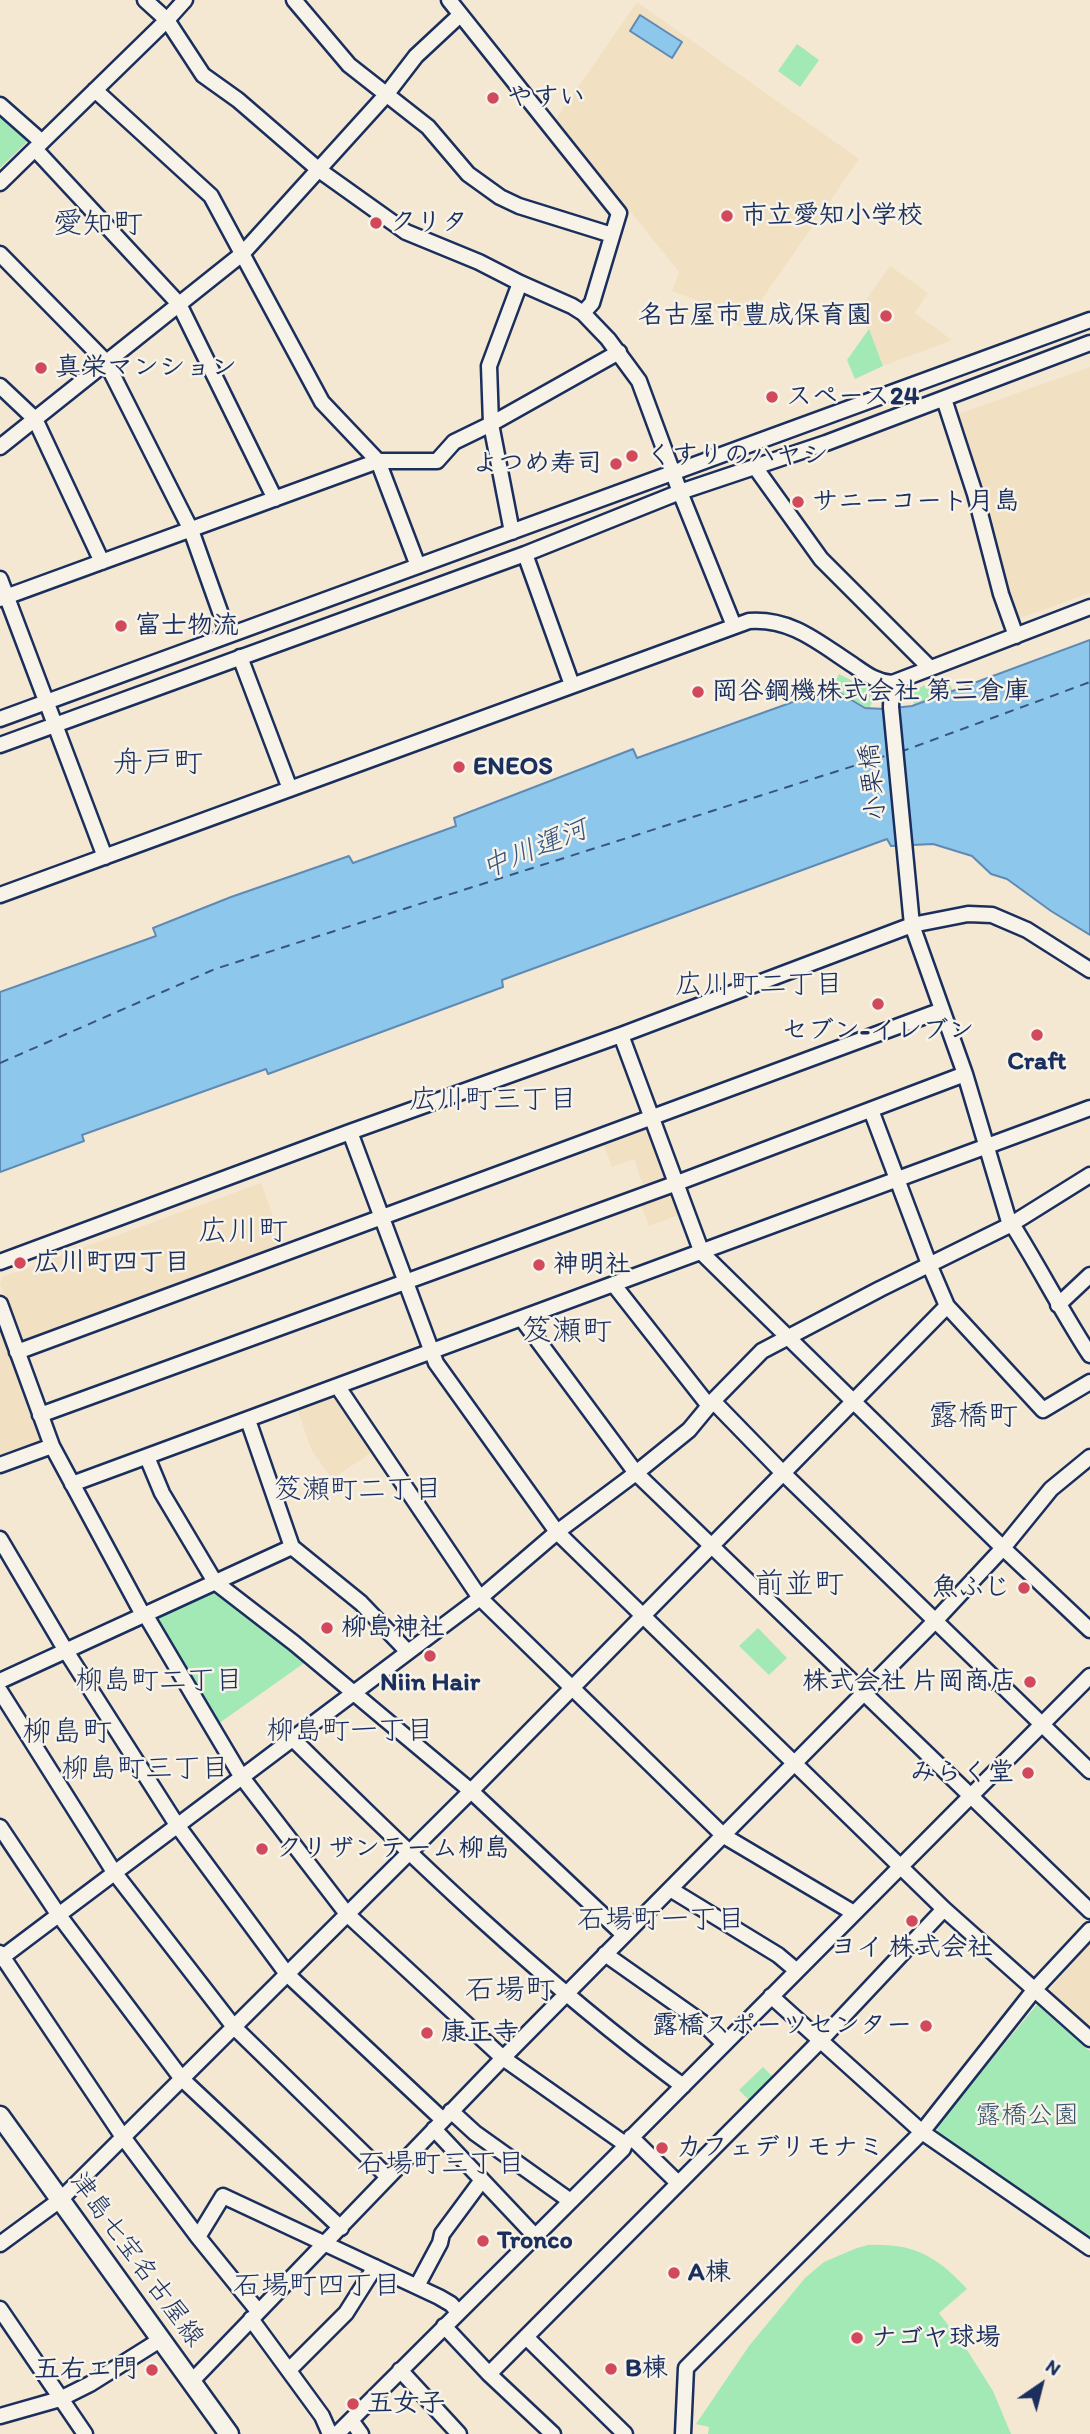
<!DOCTYPE html>
<meta charset="utf-8">
<style>
body{margin:0}
#map{position:relative;width:1090px;height:2434px;overflow:hidden;background:#f4e8d2;font-family:Itim,sans-serif}
canvas{display:block}
.north{position:absolute;left:1006px;top:2350px;width:70px;height:70px;-webkit-text-stroke:5px #f7f3e8;paint-order:stroke;rotate:35deg;font-size:19px;font-weight:700;line-height:28px;text-align:center;color:#1b2f5e}
.north::after{content:'';display:block;margin:auto;width:24px;height:32px;background:#1b2f5e;clip-path:polygon(50% 0,100% 100%,50% 72%,0 100%)}
</style>
<div id="map">
<canvas width="1090" height="2434"></canvas>
<div class="north">N</div>
</div>
<script>
const g = document.querySelector('canvas').getContext('2d');
g.lineJoin = 'round';
function fill(path, color) {
  g.fillStyle = color;
  g.fill(path, 'evenodd');
}
function trace(path, color, width, dash) {
  g.strokeStyle = color;
  g.lineWidth = width;
  g.lineCap = dash ? 'butt' : 'round';
  g.setLineDash(dash || []);
  g.stroke(path);
}
function label(font, color, halo, rows, align = 'center') {
  g.font = font + ' Itim,"Klee One",sans-serif';
  g.lineWidth = 5;
  g.setLineDash([]);
  g.textBaseline = 'middle';
  g.strokeStyle = halo;
  g.fillStyle = color;
  for (const [text, x, y, turn = 0] of rows) {
    g.save();
    g.translate(x, y);
    g.rotate((+turn || 0) * Math.PI / 180);
    g.textAlign = isNaN(turn) ? turn : align;
    if (halo) g.strokeText(text, 0, 0);
    g.fillText(text, 0, 0);
    g.restore();
  }
}
const built = new Path2D(`
 M 637,2 L 859,159 L 742,328 L 695,300 L 672,291 L 679,272 L 556,119 Z
 M 890,266 L 928,293 L 915,313 L 952,340 L 883,366 L 869,329 L 853,318 Z
 M 1090,367 L 1090,593 L 1015,620 L 953,416 Z
 M 646,1127 L 648,1128 L 667,1177 L 666,1180 L 644,1188 L 634,1159 L 612,1167 L 603,1143 Z
 M 261,1183 L 284,1245 L 25,1340 L 21,1338 L 0,1284 L 2,1277 Z
 M 672,1192 L 681,1214 L 649,1226 L 639,1200 Z
 M 0,1323 L 43,1441 L 41,1444 L 0,1459 Z
 M 334,1395 L 374,1451 L 332,1479 L 311,1449 L 297,1408 Z
 M 1090,1944 L 1090,2030 L 1050,1993 L 1051,1988 Z`);
const green = new Path2D(`
 M 797,44 L 819,60 L 800,87 L 778,71 Z
 M 0,113 L 27,137 L 27,142 L 0,168 Z
 M 869,329 L 883,366 L 855,379 L 847,360 Z
 M 839,674 L 876,693 L 869,709 L 832,688 Z
 M 942,678 L 951,686 L 952,690 L 914,704 L 909,692 Z
 M 215,1588 L 307,1661 L 218,1724 L 156,1621 L 159,1615 Z
 M 758,1628 L 787,1658 L 769,1675 L 739,1646 Z
 M 1038,2003 L 1090,2051 L 1090,2237 L 937,2132 L 938,2125 Z
 M 763,2067 L 774,2078 L 750,2101 L 739,2090 Z
 M 868,2245 C 913,2243 937,2256 967,2289 L 939,2313 L 967,2350 L 993,2391 L 1011,2434 L 708,2434 L 709,2427 L 696,2424 L 749,2346 L 805,2278 L 824,2262 L 857,2248 Z`);
const water = new Path2D(`
 M 640,15 L 682,42 L 672,58 L 630,31 Z
 M 1090,640 L 1090,935 L 1051,911 L 1007,879 L 991,874 L 972,856 L 933,844 L 891,846 L 887,839 L 502,980 L 503,987 L 268,1074 L 266,1069 L 82,1135 L 84,1141 L 0,1172 L 0,992 L 156,936 L 153,928 L 231,897 L 349,856 L 353,863 L 456,826 L 454,818 L 633,749 L 637,758 L 804,698 L 825,696 L 833,689 L 865,708 L 884,709 L 912,706 Z`);
const ferry = new Path2D(`
 M 900,752 L 1090,682
 M 0,1063 L 215,969 L 888,755`);
const minor = new Path2D(`
 M 145,0 L 167,20 L 203,75 L 238,100 L 319,170 L 406,232 L 479,262 L 520,283 L 572,306 L 583,313 L 608,339 L 639,381 L 680,492 L 734,626
 M 294,0 L 349,65 L 428,127 L 468,174 L 500,197 L 519,206 L 612,235
 M 449,0 L 619,213 L 592,303 L 583,313
 M 95,90 L 211,196 L 322,402 L 378,461 L 418,566
 M 0,105 L 42,142
 M 35,149 L 179,304 L 275,499
 M 0,183 L 167,20 L 185,0
 M 0,254 L 106,362 L 191,530 L 228,634
 M 0,386 L 35,419 L 102,562
 M 944,399 L 975,494 L 1001,594 L 1016,636
 M 0,447 L 242,254 L 386,95 L 416,56 L 460,15
 M 755,467 L 821,559 L 929,667
 M 512,532 L 491,424 L 489,366 L 520,283
 M 525,554 L 572,685
 M 0,579 L 105,857
 M 0,599 L 378,461 L 437,461 L 454,442 L 491,424 L 619,352
 M 240,657 L 290,789
 M 892,683 L 891,707 L 912,925 L 965,1074 L 1010,1225
 M 0,719 L 1090,320
 M 0,745 L 525,554 L 680,492 L 826,443 L 1090,343
 M 0,895 L 749,621 C 792,618 819,643 853,665 C 866,674 876,682 892,683 L 1090,607
 M 621,1035 L 702,1253 L 1003,1548 L 1090,1630
 M 871,1110 L 929,1264 L 947,1306 L 1043,1410 L 1090,1382
 M 350,1132 L 436,1363 L 557,1532 L 944,1909 L 1090,2039
 M 1012,1224 C 1039,1267 1062,1312 1090,1355
 M 0,1262 L 350,1132 L 621,1035 L 912,925 L 968,914 L 992,915 L 1027,930 L 1090,970
 M 614,1285 L 709,1406
 M 0,1304 L 52,1446 L 143,1615
 M 1058,1305 L 1090,1275
 M 522,1319 L 636,1473 L 1090,1911
 M 17,1352 L 942,1010
 M 338,1387 L 480,1598 L 724,1836 L 854,1913
 M 713,1401 L 783,1473 L 1090,1771
 M 40,1415 L 677,1183 L 965,1074
 M 248,1420 L 292,1547 L 361,1603 L 408,1652
 M 147,1457 L 162,1493 L 215,1582 L 294,1643 L 471,1791 L 624,1935
 M 0,1465 L 52,1446
 M 72,1484 L 1090,1108
 M 0,1539 L 66,1651 L 177,1825 L 287,1974 L 443,2120
 M 145,1614 L 241,1776 L 347,1914 L 503,2058 L 625,2144
 M 0,1681 L 292,1547
 M 0,1691 L 114,1872 L 234,2027 L 388,2177
 M 292,1738 C 416,1861 542,1982 683,2086
 M 0,1827 L 58,1914 L 182,2079 L 341,2228
 M 670,1889 L 778,1955 L 797,1971
 M 0,1953 L 123,2137 L 198,2237 L 258,2311
 M 605,1954 L 703,2023 L 724,2044
 M 0,1959 L 480,1598 L 557,1532 L 636,1473 L 689,1430 L 713,1401 L 762,1351 L 880,1289 L 1010,1225 L 1090,1175
 M 771,1996 L 922,2132 L 1090,2248
 M 451,2111 L 475,2133 L 569,2200
 M 434,2129 L 534,2235
 M 631,2137 L 678,2183
 M 198,2237 L 223,2196 L 439,2297 L 451,2304 L 458,2312
 M 0,2244 L 60,2200 L 471,1791 L 947,1306
 M 417,2286 L 440,2243 L 442,2234 L 482,2180
 M 0,2309 L 85,2434
 M 251,2319 L 322,2416 L 330,2434
 M 444,2326 L 489,2374 L 553,2434
 M 526,2337 L 625,2434
 M 289,2370 L 346,2313 L 375,2267
 M 400,2370 L 459,2434
 M 489,2374 L 820,2041 L 944,1909
 M 191,2382 L 503,2058 L 936,1620 L 1003,1548 L 1051,1489 L 1090,1457
 M 0,2416 L 60,2399 L 90,2384 L 160,2340
 M 351,2420 L 361,2434
 M 337,2434 L 623,2149 L 625,2144 L 1090,1676
 M 683,2434 L 686,2368 L 922,2132 L 1035,1989 L 1090,1930`);
const major = new Path2D(`
 M 0,2116 L 229,2434`);
const markers = [
 [493,98,7,"#d1495b"],
 [727,216,7,"#d1495b"],
 [376,223,7,"#d1495b"],
 [886,316,7,"#d1495b"],
 [41,368,7,"#d1495b"],
 [772,397,7,"#d1495b"],
 [632,456,7,"#d1495b"],
 [616,464,7,"#d1495b"],
 [798,502,7,"#d1495b"],
 [121,626,7,"#d1495b"],
 [698,692,7,"#d1495b"],
 [459,767,7,"#d1495b"],
 [878,1004,7,"#d1495b"],
 [1037,1035,7,"#d1495b"],
 [20,1263,7,"#d1495b"],
 [539,1265,7,"#d1495b"],
 [1024,1588,7,"#d1495b"],
 [327,1628,7,"#d1495b"],
 [430,1656,7,"#d1495b"],
 [1030,1682,7,"#d1495b"],
 [1028,1773,7,"#d1495b"],
 [262,1849,7,"#d1495b"],
 [912,1921,7,"#d1495b"],
 [926,2026,7,"#d1495b"],
 [427,2033,7,"#d1495b"],
 [662,2148,7,"#d1495b"],
 [483,2241,7,"#d1495b"],
 [674,2273,7,"#d1495b"],
 [857,2338,7,"#d1495b"],
 [611,2369,7,"#d1495b"],
 [152,2370,7,"#d1495b"],
 [353,2404,7,"#d1495b"]
];
const poiNames = [
 ["やすい",507,98],
 ["市立愛知小学校",741,216],
 ["クリタ",390,223],
 ["名古屋市豊成保育園",872,316,"right"],
 ["真栄マンション",55,368],
 ["スペース24",786,397],
 ["くすりのハヤシ",646,456],
 ["よつめ寿司",602,464,"right"],
 ["サニーコート月島",812,502],
 ["富士物流",135,626],
 ["岡谷鋼機株式会社 第三倉庫",712,692],
 ["ENEOS",473,767],
 ["セブン-イレブン",878,1031,"center"],
 ["Craft",1037,1062,"center"],
 ["広川町四丁目",34,1263],
 ["神明社",553,1265],
 ["魚ふじ",1010,1588,"right"],
 ["柳島神社",341,1628],
 ["株式会社 片岡商店",1016,1682,"right"],
 ["Niin Hair",430,1683,"center"],
 ["みらく堂",1014,1773,"right"],
 ["クリザンテーム柳島",276,1849],
 ["ヨイ 株式会社",912,1948,"center"],
 ["露橋スポーツセンター",912,2026,"right"],
 ["康正寺",441,2033],
 ["カフェデリモナミ",676,2148],
 ["Tronco",497,2241],
 ["A棟",688,2273],
 ["ナゴヤ球場",871,2338],
 ["B棟",625,2369],
 ["五右エ門",138,2370,"right"],
 ["五女子",367,2404]
];
const streetNames = [
 ["小栗橋",874,782,-96],
 ["津島七宝名古屋線",136,2260,54]
];
const parkNames = [
 ["露橋公園",1027,2116]
];
const waterNames = [
 ["中川運河",535,850,-22]
];
const neighbourhoodNames = [
 ["広川町二丁目",759,986],
 ["広川町三丁目",493,1101],
 ["笈瀬町二丁目",358,1491],
 ["柳島町二丁目",159,1682],
 ["柳島町一丁目",350,1732],
 ["柳島町三丁目",145,1770],
 ["石場町一丁目",661,1921],
 ["石場町三丁目",441,2165],
 ["石場町四丁目",317,2287]
];
const quarterNames = [
 ["愛知町",98,225],
 ["舟戸町",158,764],
 ["広川町",243,1232],
 ["笈瀬町",567,1332],
 ["露橋町",973,1417],
 ["前並町",799,1585],
 ["柳島町",67,1733],
 ["石場町",510,1991]
];
fill(built, '#f2e0c3');
fill(green, '#a2e9b6');
fill(water, '#8dc7ec');
trace(water, '#5f8ab3', 2);
trace(ferry, '#385582', 2, [9, 7]);
trace(minor, '#1b2f5e', 19);
trace(major, '#1b2f5e', 23);
trace(minor, '#f7f3e8', 14);
trace(major, '#f7f3e8', 18);
for (const [x, y, r, color] of markers) {
  const dot = new Path2D();
  dot.arc(x, y, r, 0, 2 * Math.PI);
  g.fillStyle = color;
  g.fill(dot);
  trace(dot, '#f7f3e8', 2.5);
}
label('bold 26px', '#1b2f5e', '#f7f3e8', poiNames, 'left');
label('26px', '#1b2f5e', '#f7f3e8', streetNames);
label('26px', '#365470', '#f7f3e8', parkNames);
label('italic 28px', '#385582', '#f7f3e8', waterNames);
label('28px', '#1b2f5e', '#f7f3e8', neighbourhoodNames);
label('30px', '#1b2f5e', '#f7f3e8', quarterNames);
</script>
